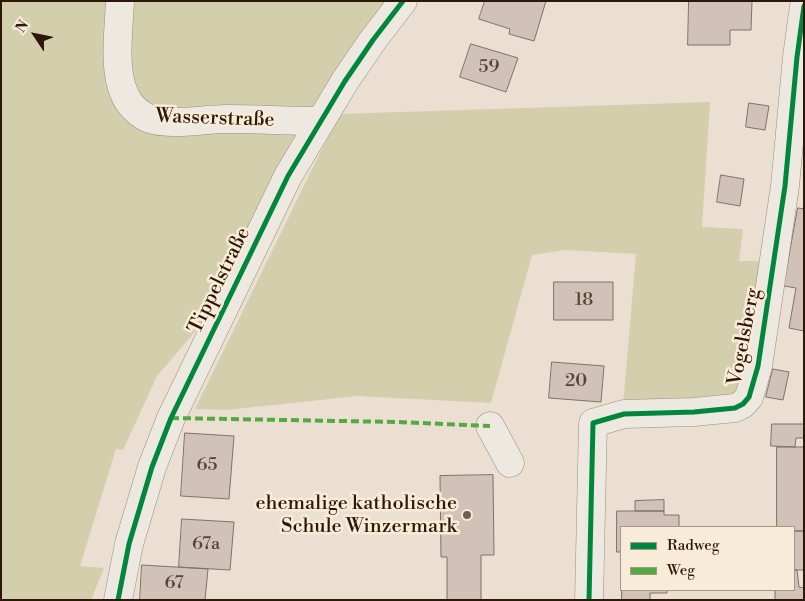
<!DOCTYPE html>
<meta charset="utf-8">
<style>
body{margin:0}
#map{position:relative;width:805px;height:601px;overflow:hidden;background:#eadfd0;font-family:"Libre Bodoni",serif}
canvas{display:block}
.frame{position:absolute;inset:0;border:2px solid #2e1709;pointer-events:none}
.legend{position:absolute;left:620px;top:526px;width:175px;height:65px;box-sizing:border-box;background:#f8ecd9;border:1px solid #a79786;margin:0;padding:6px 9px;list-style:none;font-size:15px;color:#2e1709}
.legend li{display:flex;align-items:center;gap:10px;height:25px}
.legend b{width:25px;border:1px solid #a79786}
.north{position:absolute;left:10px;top:10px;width:50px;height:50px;-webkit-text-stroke:4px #f8ecd9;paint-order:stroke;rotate:304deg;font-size:14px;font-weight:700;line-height:20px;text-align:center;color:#2e1709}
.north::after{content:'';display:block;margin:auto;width:18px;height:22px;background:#2e1709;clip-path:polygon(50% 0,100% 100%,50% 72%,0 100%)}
</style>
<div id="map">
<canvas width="805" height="601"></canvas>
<div class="frame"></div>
<ul class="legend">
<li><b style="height:6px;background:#00873e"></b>Radweg</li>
<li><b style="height:6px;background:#54a941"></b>Weg</li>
</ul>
<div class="north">N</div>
</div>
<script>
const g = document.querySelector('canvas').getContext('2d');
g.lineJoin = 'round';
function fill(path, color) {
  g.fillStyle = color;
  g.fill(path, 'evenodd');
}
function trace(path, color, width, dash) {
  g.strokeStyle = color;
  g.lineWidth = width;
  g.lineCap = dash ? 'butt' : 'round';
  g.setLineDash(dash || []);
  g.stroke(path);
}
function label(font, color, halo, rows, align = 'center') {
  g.font = font + ' "Libre Bodoni",serif';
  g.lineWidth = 5;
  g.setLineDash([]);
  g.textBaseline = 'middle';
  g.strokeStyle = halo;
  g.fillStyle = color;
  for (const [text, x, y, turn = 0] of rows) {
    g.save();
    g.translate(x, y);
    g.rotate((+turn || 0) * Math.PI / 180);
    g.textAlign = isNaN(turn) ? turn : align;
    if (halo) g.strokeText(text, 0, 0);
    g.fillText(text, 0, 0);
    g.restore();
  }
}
const green = new Path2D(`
 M 1,1 L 116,1 L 111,86 L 117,110 L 133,120 L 302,127 L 204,321 L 157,376 L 123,450 L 116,449 L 80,566 L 104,568 L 91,600 L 1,600 Z
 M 129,1 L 389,1 L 313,107 L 299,111 L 164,116 L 133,96 Z
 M 710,102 L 702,227 L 743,229 L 739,261 L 764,261 L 748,375 L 734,394 L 719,402 L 623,406 L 636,254 L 565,250 L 532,255 L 491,403 L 358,396 L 226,410 L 195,409 L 339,114 Z`);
const building = new Path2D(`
 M 485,1 L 546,1 L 534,41 L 509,34 L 510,29 L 479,19 Z
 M 689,1 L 752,1 L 751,30 L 730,30 L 730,45 L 688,45 Z
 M 471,44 L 518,58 L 506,92 L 460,77 Z
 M 749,103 L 769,106 L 765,130 L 746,127 Z
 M 721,175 L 744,179 L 740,206 L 717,202 Z
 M 798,208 L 804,209 L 804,331 L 789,328 L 796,288 L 784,286 Z
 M 554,282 L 613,282 L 613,320 L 554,320 Z
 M 552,362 L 604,366 L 601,402 L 549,398 Z
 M 773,369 L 789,372 L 783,400 L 766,397 Z
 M 772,424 L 804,424 L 804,438 L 796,438 L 795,447 L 771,446 Z
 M 185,433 L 234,436 L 229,499 L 181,496 Z
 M 777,447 L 804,447 L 804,531 L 794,531 L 794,527 L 777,527 Z
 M 493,475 L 494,555 L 481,555 L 481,600 L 447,600 L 447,557 L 441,557 L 440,476 Z
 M 664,500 L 664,511 L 635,511 L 635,501 Z
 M 617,511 L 664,511 L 664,515 L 679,515 L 679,527 L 621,527 L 621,552 L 617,552 Z
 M 182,519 L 234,522 L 230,570 L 179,567 Z
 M 794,531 L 804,531 L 804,570 L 794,570 Z
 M 142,565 L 208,569 L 205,600 L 140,600 Z
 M 794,570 L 797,570 L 799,587 L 804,588 L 804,600 L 775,600 L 775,590 L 794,590 Z
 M 622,590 L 667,590 L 667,593 L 650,593 L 650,600 L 622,600 Z`);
const minor = new Path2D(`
 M 120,1 C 119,28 113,68 124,93 C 128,104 139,115 150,119 C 171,126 204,119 227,119 C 258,119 288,121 319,121
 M 490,426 L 510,463
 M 118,600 L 129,544 L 152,467 L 171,418 L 288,176 L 345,81 L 373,40 L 403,1
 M 589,600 L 593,423 L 624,414 L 694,412 L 735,408 L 743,404 L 749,397 L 758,366 L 785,186 L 797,57 L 804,6`);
const quiet = new Path2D(`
 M 171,418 L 398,422 L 490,426`);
const cycleway = new Path2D(`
 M 118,600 L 129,544 L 152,467 L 171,418 L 288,176 L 345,81 L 373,40 L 403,1
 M 589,600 L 593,423 L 624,414 L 694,412 L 735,408 L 743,404 L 749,397 L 758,366 L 785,186 L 797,57 L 804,6`);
const markers = [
 [467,515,5,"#705d4f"]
];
const numberNames = [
 ["59",489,68],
 ["18",584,301],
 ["20",576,382],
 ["65",207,466],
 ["67a",206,545],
 ["67",174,584]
];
const streetNames = [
 ["Wasserstraße",215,119,2],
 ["Tippelstraße",220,281,-64],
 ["Vogelsberg",745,337,-79]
];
const poiNames = [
 ["ehemalige katholische",457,504],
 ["Schule Winzermark",457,527]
];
fill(green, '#d3cfad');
fill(building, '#d1c1b6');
trace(building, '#7c7369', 1);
trace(minor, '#978e84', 29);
trace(minor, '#ede8e0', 28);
trace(quiet, '#54a941', 4, [8, 4]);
trace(cycleway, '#00873e', 5);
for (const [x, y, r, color] of markers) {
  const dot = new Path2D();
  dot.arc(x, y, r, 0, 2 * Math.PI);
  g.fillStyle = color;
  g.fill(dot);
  trace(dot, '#f8ecd9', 2);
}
label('18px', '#574234', null, numberNames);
label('20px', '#2e1709', '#f8ecd9', streetNames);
label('20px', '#2e1709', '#f8ecd9', poiNames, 'right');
</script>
